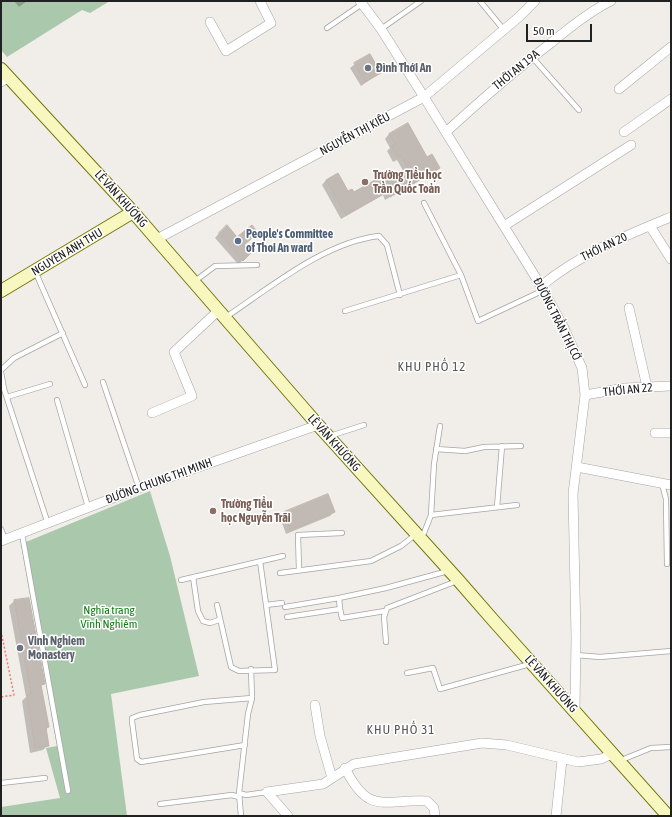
<!DOCTYPE html>
<meta charset="utf-8">
<style>
body{margin:0}
#map{position:relative;width:672px;height:817px;overflow:hidden;background:#f1ede8;font-family:"Asap Condensed",sans-serif}
canvas{display:block}
.frame{position:absolute;inset:0;border:2px solid #212121;pointer-events:none}
.scale{position:absolute;left:526px;top:24px;width:66px;height:18px;box-sizing:border-box;border:2px solid #212121;border-top:0;padding-left:5px;font-size:12px;line-height:14px;white-space:nowrap;color:#212121;-webkit-text-stroke:3px #fff;paint-order:stroke}
</style>
<div id="map">
<canvas width="672" height="817"></canvas>
<div class="frame"></div>
<div class="scale">50 m</div>
</div>
<script>
const g = document.querySelector('canvas').getContext('2d');
g.lineJoin = 'round';
function fill(path, color) {
  g.fillStyle = color;
  g.fill(path, 'evenodd');
}
function trace(path, color, width, dash) {
  g.strokeStyle = color;
  g.lineWidth = width;
  g.lineCap = dash ? 'butt' : 'round';
  g.setLineDash(dash || []);
  g.stroke(path);
}
function label(font, color, halo, rows, align = 'center') {
  g.font = font + ' "Asap Condensed",sans-serif';
  g.lineWidth = 3;
  g.setLineDash([]);
  g.textBaseline = 'middle';
  g.strokeStyle = halo;
  g.fillStyle = color;
  for (const [text, x, y, turn = 0] of rows) {
    g.save();
    g.translate(x, y);
    g.rotate((+turn || 0) * Math.PI / 180);
    g.textAlign = isNaN(turn) ? turn : align;
    if (halo) g.strokeText(text, 0, 0);
    g.fillText(text, 0, 0);
    g.restore();
  }
}
const cemetery = new Path2D(`
 M 1,1 L 110,1 L 90,13 L 82,10 L 7,57 L 1,50 Z
 M 150,491 L 170,556 L 199,676 L 111,694 L 127,816 L 1,816 L 1,807 L 60,798 L 46,748 L 57,746 L 21,544 Z`);
const shadow = new Path2D(`
 M 14,1 L 27,1 L 19,7 Z
 M 355,64 L 380,73 L 361,86 L 350,68 Z
 M 389,134 L 439,168 L 435,172 L 385,200 L 383,195 L 341,219 L 322,185 L 326,180 L 353,194 L 404,172 L 397,160 L 393,162 L 387,151 L 390,148 L 385,139 Z
 M 219,233 L 237,239 L 243,246 L 246,258 L 238,264 L 215,238 Z
 M 334,512 L 330,516 L 286,534 L 280,517 L 284,513 Z
 M 14,601 L 43,684 L 40,687 L 48,727 L 46,730 L 48,745 L 43,750 L 30,753 L 22,701 L 26,697 L 9,606 Z`);
const building = new Path2D(`
 M 370,54 L 381,73 L 365,82 L 354,63 Z
 M 408,123 L 427,157 L 432,154 L 440,168 L 390,197 L 387,192 L 346,215 L 326,180 L 338,173 L 348,191 L 352,189 L 354,192 L 391,171 L 394,176 L 408,168 L 401,156 L 398,158 L 391,146 L 395,144 L 389,134 Z
 M 227,225 L 237,237 L 252,225 L 258,233 L 244,245 L 251,253 L 243,261 L 219,233 Z
 M 328,494 L 335,512 L 290,530 L 284,512 Z
 M 29,598 L 45,684 L 41,685 L 49,727 L 46,728 L 49,746 L 35,748 L 27,695 L 31,694 L 14,600 Z`);
const path = new Path2D(`
 M 1,631 L 14,695 L 1,697`);
const lane = new Path2D(`
 M 480,1 L 504,30
 M 327,28 L 362,4
 M 381,29 L 421,1
 M 532,57 L 579,110
 M 424,203 L 461,275
 M 35,271 L 85,385
 M 195,281 L 215,266 L 257,265
 M 345,311 L 461,275 L 478,321 L 544,290
 M 226,317 C 271,287 325,242 379,236 L 387,245 L 400,295
 M 1,370 L 14,358 L 63,333
 M 1,372 L 4,389 L 48,524
 M 103,382 L 139,488
 M 7,397 L 50,384
 M 57,400 L 88,507
 M 330,436 L 364,425
 M 436,449 L 465,451 L 484,447 L 521,446
 M 662,484 L 666,499 L 667,564
 M 497,507 L 502,446
 M 431,515 L 517,505
 M 1,529 L 5,540
 M 22,534 L 68,791
 M 420,536 L 424,533 L 431,515 L 434,464 L 440,426
 M 299,570 L 298,535 L 342,533
 M 280,573 L 371,561 L 401,546 L 415,535
 M 193,577 L 198,611 L 203,621 L 210,623 L 219,620
 M 181,580 L 283,556
 M 217,605 L 231,667 L 239,671 L 275,670 L 260,561
 M 266,605 L 282,603
 M 285,607 L 339,598
 M 340,609 L 339,598 L 386,588 L 448,571
 M 287,617 L 340,609 L 342,618 L 385,611
 M 386,642 L 384,617 L 387,608 L 457,581
 M 576,655 L 600,657 L 671,651
 M 407,673 L 433,668 L 440,689 L 530,664
 M 245,745 L 141,762 L 137,759 L 132,721 L 132,718 L 140,715 L 204,702 L 252,698
 M 619,761 L 651,748 L 671,747
 M 1,783 L 45,778
 M 239,793 L 246,795 L 267,792
 M 160,804 L 232,795 L 239,797
 M 241,816 L 239,793 L 248,714 L 252,698 L 251,669`);
const street = new Path2D(`
 M 360,1 L 381,29 L 424,97 L 541,286 L 564,328 L 582,368 L 585,395 L 573,494 L 576,637 L 575,711
 M 210,22 L 226,51 L 271,23 L 260,1
 M 1,82 L 9,77
 M 619,89 L 671,47
 M 446,132 C 480,101 514,71 551,43 C 569,28 590,11 611,1
 M 624,132 L 671,99
 M 504,226 L 631,145
 M 650,226 L 671,259
 M 157,239 L 424,97 L 519,17 L 535,1
 M 541,286 C 580,254 625,236 671,217
 M 629,308 L 647,387
 M 585,395 L 625,388 L 671,386
 M 152,413 L 192,396 L 174,352 L 219,310
 M 655,433 L 671,433
 M 577,467 L 671,485
 M 1,541 L 139,488 L 318,425
 M 315,705 L 320,736 L 332,778
 M 345,768 C 369,816 383,799 427,801 L 434,808 L 435,816
 M 267,792 L 323,784 L 354,764 L 482,743 L 507,745 L 578,762 L 601,759 L 612,754
 M 267,792 L 288,816
 M 556,816 L 562,760`);
const secondary = new Path2D(`
 M 1,69 L 133,212 L 318,425 L 459,581 L 493,620 L 668,816
 M 1,291 L 133,212`);
const markers = [
 [368,68,4,"#6b7280"],
 [365,182,4,"#8d6e63"],
 [238,241,4,"#5c6f8a"],
 [213,511,4,"#8d6e63"],
 [20,648,4,"#6b7280"]
];
const worshipNames = [
 ["Đình Thới An",376,68],
 ["Vinh Nghiem",28,641],
 ["Monastery",28,655]
];
const streetNames = [
 ["THỚI AN 19A",516,70,-39],
 ["NGUYỄN THỊ KIÊU",355,134,-28],
 ["LÊ VĂN KHƯƠNG",121,199,48],
 ["THỚI AN 20",604,247,-26],
 ["NGUYEN ANH THU",67,252,-31],
 ["ĐƯỜNG TRẦN THỊ CỜ",557,319,63],
 ["THỚI AN 22",628,390,-6],
 ["LÊ VĂN KHƯƠNG",334,443,48],
 ["ĐƯỜNG CHUNG THỊ MINH",159,481,-20],
 ["LÊ VĂN KHƯƠNG",551,684,48]
];
const educationNames = [
 ["Trường Tiểu học",373,175],
 ["Trần Quốc Toản",373,189],
 ["Trường Tiểu",221,504],
 ["học Nguyễn Trãi",221,518]
];
const serviceNames = [
 ["People's Committee",246,234],
 ["of Thoi An ward",246,248]
];
const parkNames = [
 ["Nghĩa trang",109,610],
 ["Vĩnh Nghiêm",109,624]
];
const neighbourhoodNames = [
 ["KHU PHỐ 12",432,367],
 ["KHU PHỐ 31",401,730]
];
fill(cemetery, '#aac9ac');
fill(shadow, '#0003');
fill(building, '#c1b9b4');
trace(building, '#c2b3ab', 1);
trace(lane, '#a5a5a5', 6);
trace(street, '#a5a5a5', 10);
trace(secondary, '#727709', 14);
trace(path, '#f57a74', 1.5, [2, 2]);
trace(lane, '#fff', 4.5);
trace(street, '#fff', 9);
trace(secondary, '#f8f7bf', 12);
for (const [x, y, r, color] of markers) {
  const dot = new Path2D();
  dot.arc(x, y, r, 0, 2 * Math.PI);
  g.fillStyle = color;
  g.fill(dot);
  trace(dot, '#fff', 1.5);
}
label('bold 12px', '#5b616d', '#fff', worshipNames, 'left');
label('12px', '#212121', '#fff', streetNames);
label('bold 12px', '#785e54', '#fff', educationNames, 'left');
label('bold 12px', '#4e5e75', '#fff', serviceNames, 'left');
label('12px', '#107e12', '#fff', parkNames);
g.letterSpacing = '1px';
label('13px', '#545454', '#fff', neighbourhoodNames);
g.letterSpacing = '0px';
</script>
